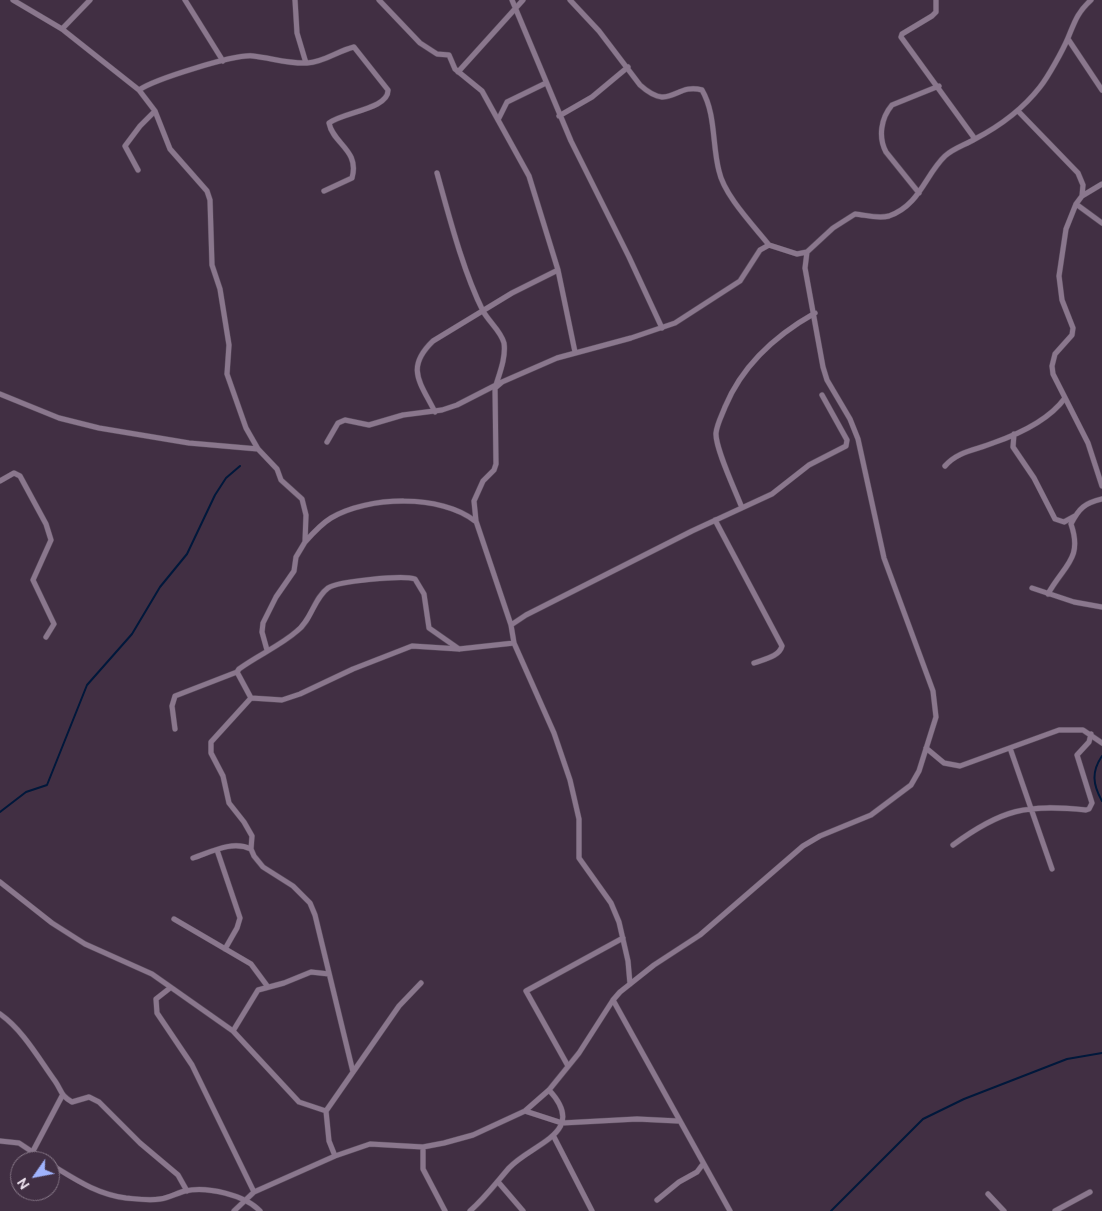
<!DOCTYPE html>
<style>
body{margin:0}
#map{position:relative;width:1102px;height:1211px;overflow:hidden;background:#412f43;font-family:Ubuntu,sans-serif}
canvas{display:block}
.north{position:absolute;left:10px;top:1151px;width:50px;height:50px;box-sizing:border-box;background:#412f43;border:1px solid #867787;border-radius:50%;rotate:237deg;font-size:14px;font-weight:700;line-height:20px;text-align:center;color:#ede2ee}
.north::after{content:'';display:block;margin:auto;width:18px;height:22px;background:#a0b3fd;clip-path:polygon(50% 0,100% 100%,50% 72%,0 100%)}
</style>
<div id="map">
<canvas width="1102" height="1211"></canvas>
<div class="north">N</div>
</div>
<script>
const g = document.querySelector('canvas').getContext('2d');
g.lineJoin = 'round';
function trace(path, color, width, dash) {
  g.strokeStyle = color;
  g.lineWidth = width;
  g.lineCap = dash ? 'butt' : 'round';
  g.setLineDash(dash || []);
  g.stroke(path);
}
const stream = new Path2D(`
 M 1102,756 C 1091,772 1093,785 1102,801
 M 0,812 L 26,792 L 47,785 L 87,685 L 132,634 L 160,587 L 187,554 L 215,495 L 226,478 L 240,466
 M 831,1211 L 923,1119 L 964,1099 L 1067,1059 L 1102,1053`);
const street = new Path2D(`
 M 13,0 L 62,29 L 139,90 L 155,111 L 170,149 L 207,191 L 210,200 L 212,265 L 220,289 L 229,345 L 227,374 L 246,428 L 258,449 L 277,469 L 281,480 L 302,499 L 306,515 L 305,542 L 296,557 L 294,571 L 276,597 L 263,623 L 262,632 L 267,650
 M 185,0 L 223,61
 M 295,0 L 297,33 L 306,63
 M 379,0 L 420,43 L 437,54 L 449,55 L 455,69 L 482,91 L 529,176 L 558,270 L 575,352
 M 512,0 L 571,141 L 629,257 L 662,328
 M 570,0 L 599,31 L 640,85 C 671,113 675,82 702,90 C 716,114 712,145 719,171 C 724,195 753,225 769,245
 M 936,0 L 936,12 L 932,16 L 902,34 L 901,37 L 975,139
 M 62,29 L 90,0
 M 1068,39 L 1102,90
 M 458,72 L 523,0
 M 139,90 C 155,79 235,54 253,56 C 271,58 289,64 307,63 C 325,62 337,51 354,47 L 388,90 C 389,109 343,112 329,123 C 333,144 360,150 352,178 L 324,191
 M 1018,111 L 1078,173 L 1083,185 L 1082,196 L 1076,204 L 1066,229 L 1059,276 L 1062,300 L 1073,328 L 1072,335 L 1055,354 L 1052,366 L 1053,374 L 1088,443 L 1102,486
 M 559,116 L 592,97 L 628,67
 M 498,120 L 507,102 L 546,83
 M 138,170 L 125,146 L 140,126 L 155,111
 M 919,193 L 886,152 C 878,137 881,118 892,105 L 939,86
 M 1082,196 L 1102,184
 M 1076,204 L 1102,223
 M 0,394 L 59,418 L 99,428 L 189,443 L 258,449
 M 435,412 C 420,382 405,368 433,341 L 512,293 L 558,270
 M 1014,434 L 1013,447 L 1034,478 L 1055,519 L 1064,522 L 1075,516
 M 327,442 L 338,423 L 345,420 L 369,425 L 403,415 L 442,410 L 457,405 L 496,385 C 500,372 506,357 504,343 C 501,331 489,322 483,311 C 463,271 449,216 437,173
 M 945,466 C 958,451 976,450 993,443 C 1019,434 1049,420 1065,398
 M 0,481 L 14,473 L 20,476 L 46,524 L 51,540 L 33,580 L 54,624 L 46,637
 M 742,508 C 736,492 715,448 716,433 C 717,424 722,415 725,407 C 742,366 776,335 815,313
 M 715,520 L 782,646 C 779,657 764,659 754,663
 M 305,542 C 313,533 321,524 331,518 C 368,496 441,494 475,521
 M 1032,588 L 1074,602 L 1102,607
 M 1048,594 C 1064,565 1083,559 1071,524 C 1079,508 1085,503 1102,499
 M 511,625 L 526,615 L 692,531 L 772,494 L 809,465 L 846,446 L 847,440 L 822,395
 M 251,698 L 237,672 L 239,669 C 258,655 280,646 297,631 C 311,621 314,598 328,588 C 338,581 403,575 415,579 L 424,594 L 429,628 L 459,649
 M 175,729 L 172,706 L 175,696 L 237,672
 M 926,748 L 944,763 L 960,766 L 1059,730 L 1083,730 L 1102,743
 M 1010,748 L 1052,869
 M 953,845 C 1002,809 1026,804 1086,810 L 1089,809 L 1092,803 L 1077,755 L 1089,742 L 1091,734
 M 217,850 L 240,918 L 237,928 L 225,949
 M 193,858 C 211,852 232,840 251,849
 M 0,882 L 52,923 L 85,944 L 152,974 L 233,1031 L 299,1102 L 326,1111 L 329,1141 L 335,1156
 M 174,919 L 251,964 L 268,987
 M 630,984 L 628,961 L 619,922 L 611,903 L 579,858 L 579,819 L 570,780 L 554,733 L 514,643 L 511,625 L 476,521 L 474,501 L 483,481 L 494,470 L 496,464 L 495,388 L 502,382 L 557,358 L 631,338 L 675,323 L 740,281 L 760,250 L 769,245 L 797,254 L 807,252
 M 170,988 L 156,999 L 157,1013 L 192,1065 L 254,1192
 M 613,1000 L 730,1211
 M 0,1014 C 23,1030 39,1059 55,1081 C 62,1091 60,1095 72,1102 L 89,1097 L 99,1102 L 140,1143 L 178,1175 L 187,1191
 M 233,1031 L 258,990 L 284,983 L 311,972 L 329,974
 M 568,1066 L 526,991 L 623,938
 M 353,1072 L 315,915 L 310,903 L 293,886 L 263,867 L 254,856 L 251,849 L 252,836 L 244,822 L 229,803 L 223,776 L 211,753 L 211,742 L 251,698 L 282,700 L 300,694 L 353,669 L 412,646 L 459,649 L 514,643
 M 326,1111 L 399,1006 L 421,983
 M 525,1111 L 562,1123 L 637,1119 L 678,1121
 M 554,1137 L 592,1211
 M 0,1141 L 19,1143 L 46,1161
 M 423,1147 L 423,1169 L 445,1211
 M 33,1151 L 62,1096
 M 50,1164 C 75,1179 96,1194 126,1198 C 137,1199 149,1201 160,1199 C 169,1198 177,1193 185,1191 C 207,1186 245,1195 260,1211
 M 499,1183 L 523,1211
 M 988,1194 L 1004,1211
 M 657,1200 L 679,1182 L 697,1172 L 703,1164
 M 234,1211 L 254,1192 L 335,1156 L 370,1144 L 423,1147 L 444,1143 L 473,1135 L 525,1111 L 549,1090 L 579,1053 L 613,1000 L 620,992 L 654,965 L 700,935 L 803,846 L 820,836 L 871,815 L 911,785 L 919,771 L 936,717 L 933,691 L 884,558 L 858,439 L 850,419 L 827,380 L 823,367 L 805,268 L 807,252 L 833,228 L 855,214 C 866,215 878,219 889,216 C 920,205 925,175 945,156 C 954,148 965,145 975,139 C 1000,126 1022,110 1040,87 C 1048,77 1063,50 1068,38 C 1075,21 1077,13 1091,0
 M 470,1211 C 485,1198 496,1183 509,1168 C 532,1143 589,1133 549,1090
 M 1055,1211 L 1090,1192`);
trace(stream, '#00183b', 2);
trace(street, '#5a4c5d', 6);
trace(street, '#8a778d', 5);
</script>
